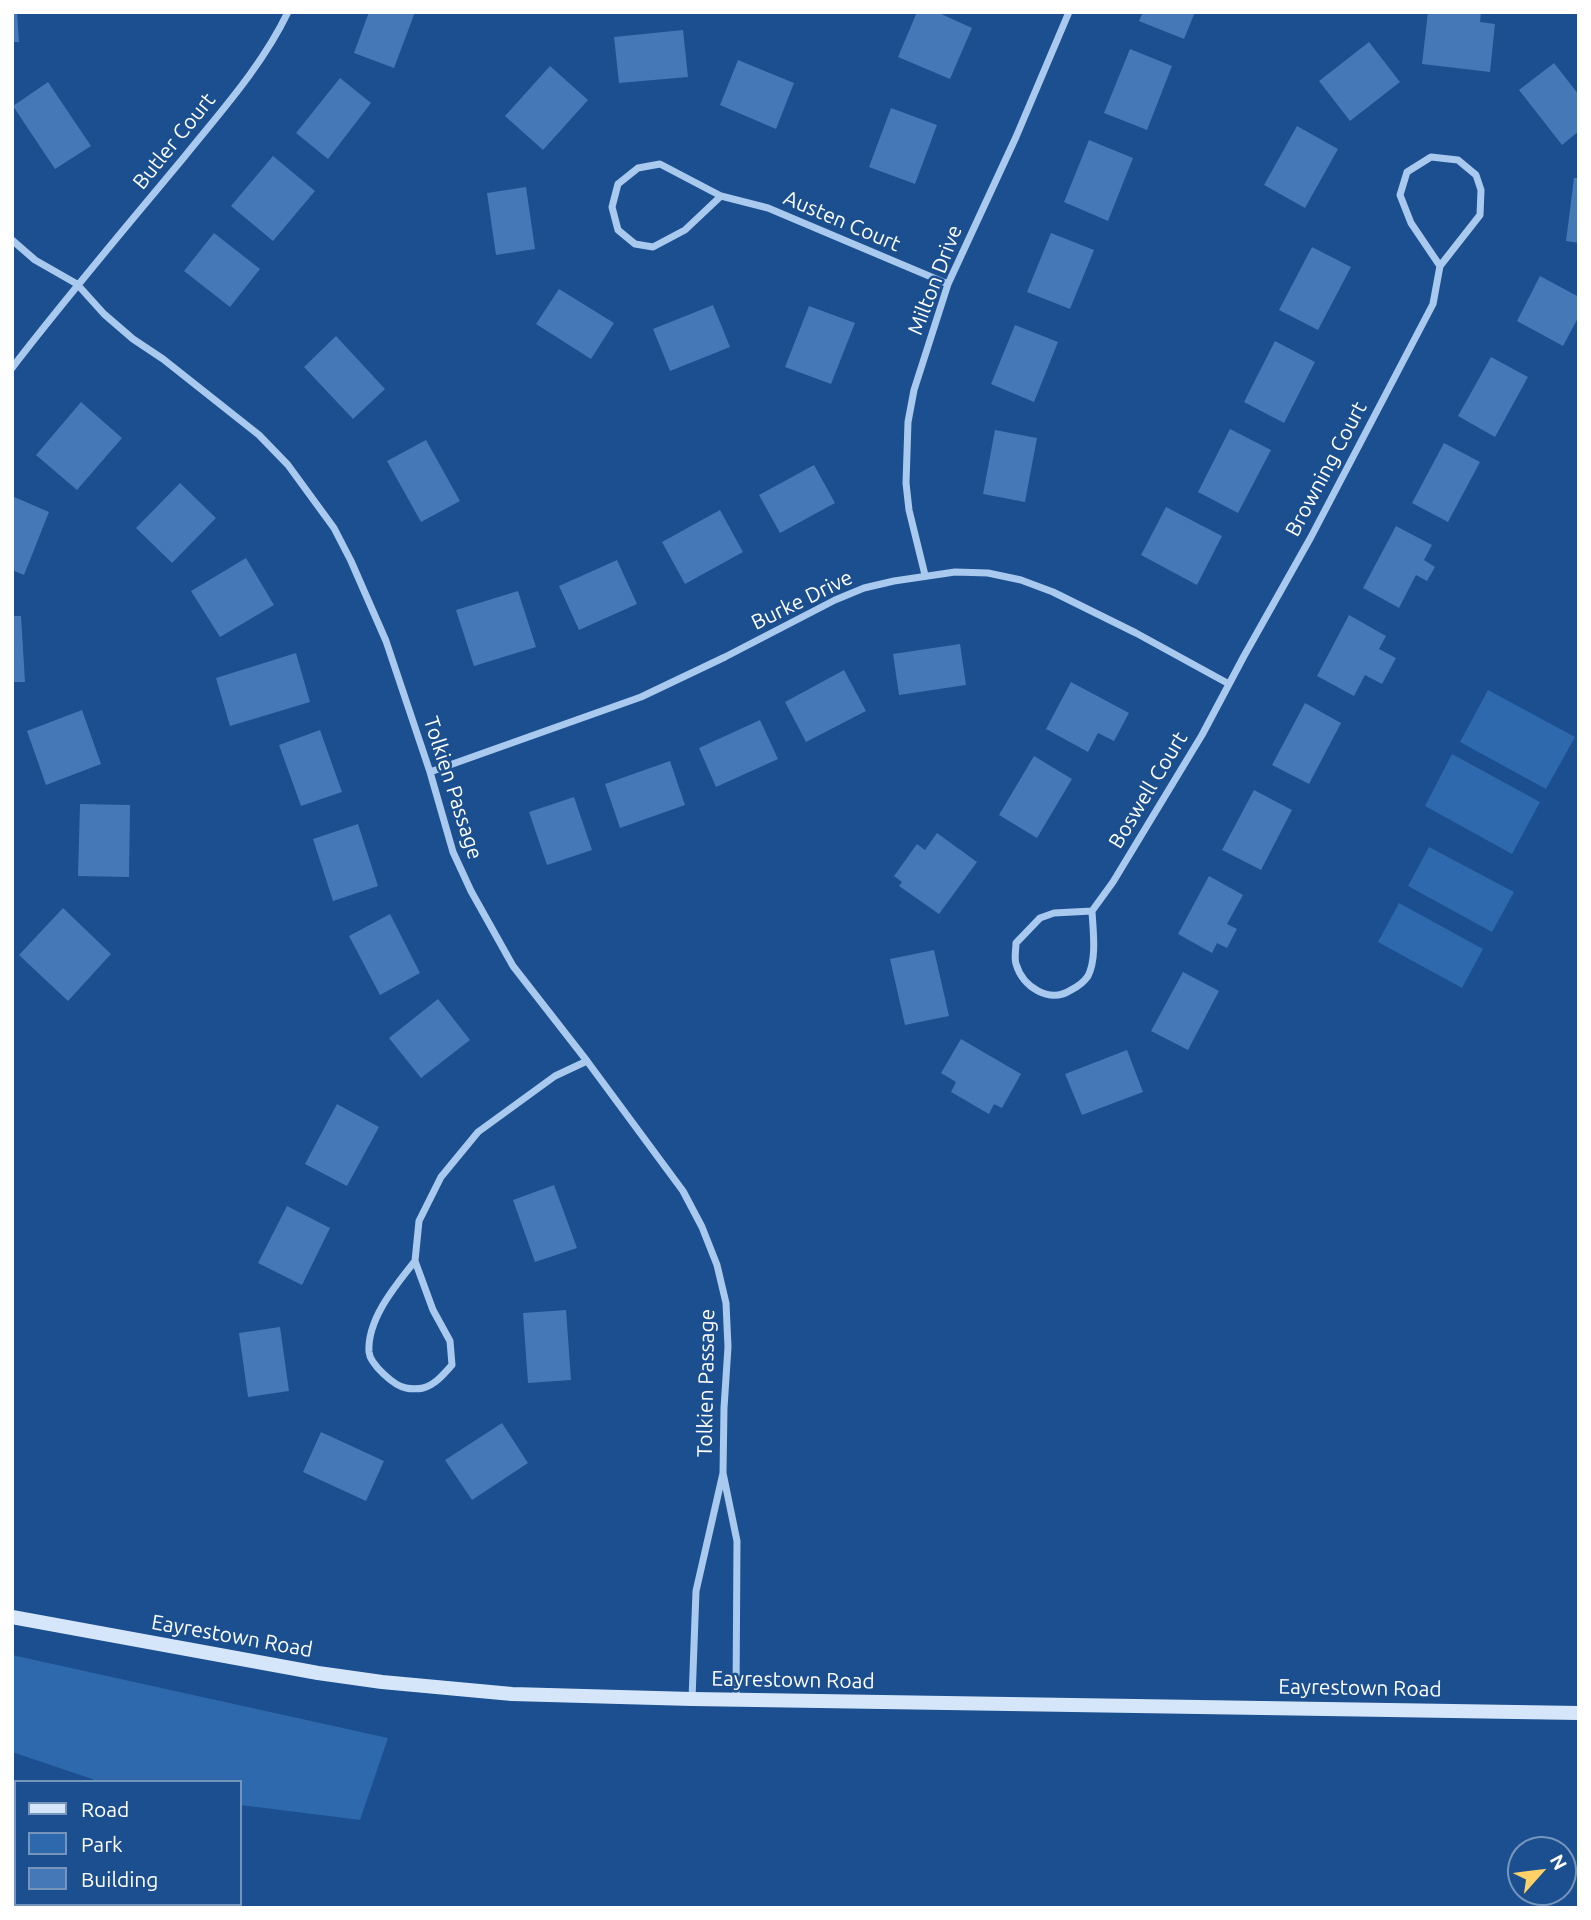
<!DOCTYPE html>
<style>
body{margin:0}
#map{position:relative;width:1591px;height:1920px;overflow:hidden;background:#1b4f8f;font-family:Ubuntu,sans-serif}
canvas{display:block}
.frame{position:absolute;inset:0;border:14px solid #fff;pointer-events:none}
.legend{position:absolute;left:14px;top:1780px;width:228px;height:126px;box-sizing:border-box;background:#1b4f8f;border:2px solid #7695bc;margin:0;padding:9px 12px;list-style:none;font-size:21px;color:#fff}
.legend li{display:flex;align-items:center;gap:14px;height:35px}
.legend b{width:35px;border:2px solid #7695bc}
.north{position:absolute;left:1507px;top:1836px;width:70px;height:70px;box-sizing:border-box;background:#1b4f8f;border:2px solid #7695bc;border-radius:50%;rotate:62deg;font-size:19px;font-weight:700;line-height:28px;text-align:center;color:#fff}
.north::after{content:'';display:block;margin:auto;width:24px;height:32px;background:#ffd166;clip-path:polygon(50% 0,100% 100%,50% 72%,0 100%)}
</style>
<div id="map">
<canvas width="1591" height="1920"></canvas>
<div class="frame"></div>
<ul class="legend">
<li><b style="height:9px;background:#d6e6fa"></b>Road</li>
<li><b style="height:19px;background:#2e69ad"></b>Park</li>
<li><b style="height:19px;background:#4478b7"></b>Building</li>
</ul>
<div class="north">N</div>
</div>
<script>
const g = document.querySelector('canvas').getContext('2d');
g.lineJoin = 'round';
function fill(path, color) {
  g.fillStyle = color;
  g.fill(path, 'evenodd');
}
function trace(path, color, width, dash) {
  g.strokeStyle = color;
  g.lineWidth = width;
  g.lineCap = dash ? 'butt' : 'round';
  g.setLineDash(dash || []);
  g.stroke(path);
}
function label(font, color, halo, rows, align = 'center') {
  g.font = font + ' Ubuntu,sans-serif';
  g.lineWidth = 5;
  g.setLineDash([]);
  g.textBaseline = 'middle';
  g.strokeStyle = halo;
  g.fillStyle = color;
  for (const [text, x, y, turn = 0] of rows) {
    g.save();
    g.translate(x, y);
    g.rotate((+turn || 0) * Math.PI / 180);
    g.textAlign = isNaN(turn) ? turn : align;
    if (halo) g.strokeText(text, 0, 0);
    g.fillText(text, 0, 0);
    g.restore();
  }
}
const green = new Path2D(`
 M 1488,690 L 1575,737 L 1546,789 L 1460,742 Z
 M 1452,754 L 1540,802 L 1512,854 L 1425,806 Z
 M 1429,847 L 1514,892 L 1492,932 L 1408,886 Z
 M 1399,903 L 1483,949 L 1462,988 L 1378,942 Z
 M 12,1655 L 388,1738 L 360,1820 L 240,1805 L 240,1782 L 101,1782 L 12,1752 Z`);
const building = new Path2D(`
 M 12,12 L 17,12 L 19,42 L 12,42 Z
 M 369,12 L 415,12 L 394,68 L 354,53 Z
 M 917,12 L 937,12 L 972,28 L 950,79 L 898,57 Z
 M 1143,12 L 1195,12 L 1184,39 L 1139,21 Z
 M 1428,12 L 1481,12 L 1480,22 L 1495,24 L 1490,72 L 1422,64 Z
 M 683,30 L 688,77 L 619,83 L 614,37 Z
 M 1369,42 L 1400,82 L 1350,121 L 1319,81 Z
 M 1130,49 L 1172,66 L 1147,130 L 1104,113 Z
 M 738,60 L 794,83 L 776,129 L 720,105 Z
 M 1554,63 L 1579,95 L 1579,131 L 1562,145 L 1519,90 Z
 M 550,66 L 588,100 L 543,150 L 505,116 Z
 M 340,78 L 371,103 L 328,159 L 296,133 Z
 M 48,82 L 91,146 L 55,169 L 13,106 Z
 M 891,108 L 937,125 L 915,184 L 869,167 Z
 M 1297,126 L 1338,149 L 1305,208 L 1264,185 Z
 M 1089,140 L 1133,158 L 1108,221 L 1064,202 Z
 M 273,156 L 315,191 L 273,241 L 231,206 Z
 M 1574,178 L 1579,178 L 1579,243 L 1566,241 Z
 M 526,187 L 535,249 L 496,255 L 487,193 Z
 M 214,233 L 260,269 L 230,307 L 184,271 Z
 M 1051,233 L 1094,250 L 1070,309 L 1027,292 Z
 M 1312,247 L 1351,267 L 1318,330 L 1279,310 Z
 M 1540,276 L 1579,297 L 1579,316 L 1563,346 L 1517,321 Z
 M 559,289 L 614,323 L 591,359 L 536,324 Z
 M 713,305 L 730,347 L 670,371 L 653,329 Z
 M 809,306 L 855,323 L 831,384 L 785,367 Z
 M 1015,325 L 1058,342 L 1034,402 L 991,384 Z
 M 336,336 L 385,389 L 353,419 L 304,367 Z
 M 1275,341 L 1315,362 L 1284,423 L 1244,402 Z
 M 1491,357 L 1528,377 L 1495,437 L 1458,416 Z
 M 81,402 L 122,438 L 77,490 L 36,455 Z
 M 1230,429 L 1271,450 L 1238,513 L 1198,492 Z
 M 995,430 L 1037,438 L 1025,502 L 983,494 Z
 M 426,440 L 460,501 L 421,522 L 387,461 Z
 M 1444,443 L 1480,462 L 1448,522 L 1412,503 Z
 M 814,465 L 835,503 L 780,533 L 759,495 Z
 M 180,483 L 216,518 L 172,563 L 136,528 Z
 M 12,496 L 49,512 L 24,575 L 12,570 Z
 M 1166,507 L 1222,536 L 1197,585 L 1141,555 Z
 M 720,510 L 743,552 L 685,584 L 662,542 Z
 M 1396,526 L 1432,545 L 1424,560 L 1435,567 L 1427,581 L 1416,575 L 1399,608 L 1363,588 Z
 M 246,558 L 274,605 L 220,637 L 191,591 Z
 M 617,560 L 637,604 L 579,630 L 559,586 Z
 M 518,591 L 536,647 L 474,666 L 456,610 Z
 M 1349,615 L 1386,636 L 1379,649 L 1396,658 L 1382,684 L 1365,675 L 1354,696 L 1317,676 Z
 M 12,616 L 21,616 L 25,682 L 12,682 Z
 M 960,644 L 966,685 L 899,695 L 893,654 Z
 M 296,653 L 310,702 L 230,726 L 216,678 Z
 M 844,670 L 866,711 L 806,742 L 785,702 Z
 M 1071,682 L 1129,713 L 1114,741 L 1098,733 L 1088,752 L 1046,729 Z
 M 1305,703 L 1341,723 L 1309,784 L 1272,765 Z
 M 82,710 L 101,764 L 46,785 L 27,731 Z
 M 760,720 L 778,759 L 716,787 L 699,748 Z
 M 320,730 L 342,792 L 301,806 L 279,745 Z
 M 1034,756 L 1072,779 L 1037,838 L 999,815 Z
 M 670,761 L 685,805 L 620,828 L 605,784 Z
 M 1254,790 L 1292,810 L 1261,870 L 1222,850 Z
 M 574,797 L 592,850 L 547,865 L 529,812 Z
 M 80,804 L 130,805 L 129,877 L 78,876 Z
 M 358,824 L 378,886 L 333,901 L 313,839 Z
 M 937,833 L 977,862 L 939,914 L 899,886 L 902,882 L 894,876 L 917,844 L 925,850 Z
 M 1209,876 L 1243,895 L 1227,924 L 1237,929 L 1227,948 L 1217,943 L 1212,953 L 1178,934 Z
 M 63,908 L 111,954 L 68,1001 L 19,955 Z
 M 390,914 L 420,973 L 380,995 L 349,936 Z
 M 934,950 L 949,1016 L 905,1025 L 890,959 Z
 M 1183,972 L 1219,991 L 1188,1050 L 1151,1031 Z
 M 438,999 L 470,1040 L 421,1078 L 389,1038 Z
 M 961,1039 L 1021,1074 L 1002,1108 L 994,1104 L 989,1114 L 951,1092 L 956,1082 L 941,1073 Z
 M 1127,1050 L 1143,1092 L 1082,1115 L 1065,1074 Z
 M 337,1104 L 379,1127 L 347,1186 L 305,1164 Z
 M 554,1185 L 577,1248 L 535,1262 L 513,1200 Z
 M 287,1206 L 330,1228 L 302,1285 L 258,1263 Z
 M 566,1310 L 571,1380 L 528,1383 L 523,1313 Z
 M 280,1327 L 289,1391 L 248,1397 L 239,1333 Z
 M 502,1423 L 528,1463 L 472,1500 L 445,1460 Z
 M 321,1432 L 384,1461 L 366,1501 L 303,1472 Z`);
const street = new Path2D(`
 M 721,196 L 660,164 L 638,168 L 618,184 L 612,207 L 618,230 L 635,244 L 653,247 L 685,230 L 721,196 L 768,208 L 948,284
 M 12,240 L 35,260 L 77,284 L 104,314 L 133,339 L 163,359 L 259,435 L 288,465 L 334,528 L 351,561 L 386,641 L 430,772 L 453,852 L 471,891 L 513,966 L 587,1061 L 683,1191 L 702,1227 L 717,1265 L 726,1303 L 728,1347 L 724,1408 L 723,1473
 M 12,368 C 68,295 127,226 185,156 C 222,110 262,66 288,12
 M 925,575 L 909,510 L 906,483 L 908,422 L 914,390 L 948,284 L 1016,137 L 1069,12
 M 430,772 L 641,697 L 725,657 L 835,600 L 864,588 L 894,581 L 955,572 L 988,573 L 1021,580 L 1053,592 L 1136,633 L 1229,684
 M 1092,911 C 1093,931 1097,958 1088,976 C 1084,982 1077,987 1071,990 C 1049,1004 1023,987 1016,964 C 1014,958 1016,949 1016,943 L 1040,918 L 1054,913 L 1092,911 L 1113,882 L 1202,735 L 1244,656 L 1311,537 L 1433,304 L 1440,266 L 1480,215 L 1481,190 L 1476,175 L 1458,160 L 1431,157 L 1407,172 L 1400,195 L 1411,223 L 1440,266
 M 415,1261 C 396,1285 367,1319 369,1352 C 370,1364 394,1386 406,1388 C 410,1389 419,1389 423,1388 C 435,1385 444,1374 452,1365 L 450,1341 L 433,1310 L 415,1261 L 419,1221 L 441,1177 L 478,1132 L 555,1076 L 587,1061
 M 692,1699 L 696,1591 L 723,1473 L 737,1541 L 736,1699`);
const secondary = new Path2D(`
 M 12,1617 L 318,1673 L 382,1682 L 512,1694 L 692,1699 L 1579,1713`);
const streetNames = [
 ["Butler Court",174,141,-51],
 ["Austen Court",842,221,23],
 ["Milton Drive",935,280,-69],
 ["Browning Court",1326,469,-62],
 ["Burke Drive",802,600,-26],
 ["Tolkien Passage",453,788,72],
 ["Boswell Court",1148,790,-59],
 ["Tolkien Passage",706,1383,-89],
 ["Eayrestown Road",232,1636,10],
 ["Eayrestown Road",793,1680,1],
 ["Eayrestown Road",1360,1688,1]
];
fill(green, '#2e69ad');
fill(building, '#4478b7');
trace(street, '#a9c9ee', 7);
trace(secondary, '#d6e6fa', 14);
label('21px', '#fff', '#1b4f8f', streetNames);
</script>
